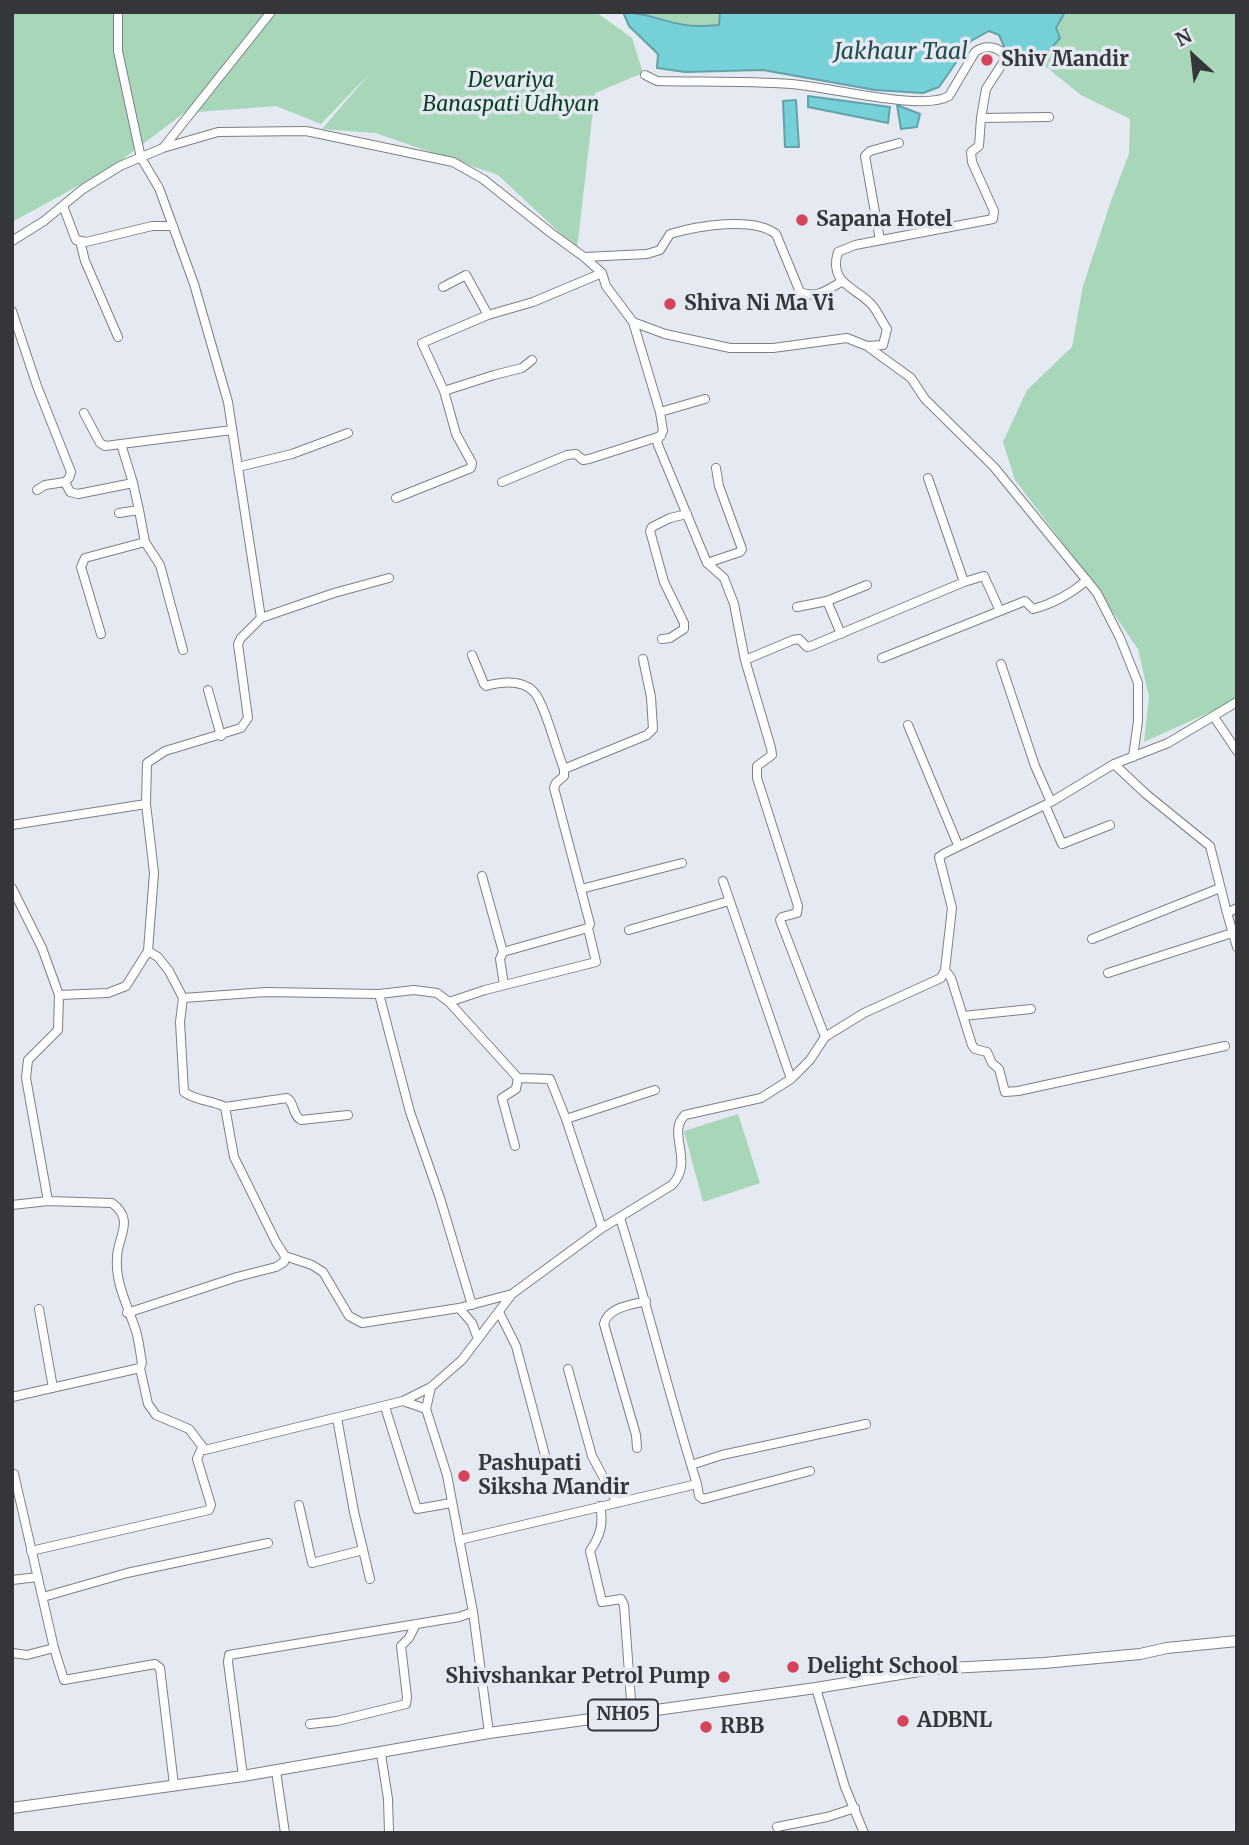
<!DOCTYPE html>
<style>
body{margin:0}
#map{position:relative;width:1249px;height:1845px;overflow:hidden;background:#e4e9f2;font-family:Merriweather,serif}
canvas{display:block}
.frame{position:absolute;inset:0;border:14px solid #343639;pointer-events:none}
.north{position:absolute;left:1158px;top:21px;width:70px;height:70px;-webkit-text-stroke:5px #e4e9f2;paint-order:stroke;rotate:333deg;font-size:19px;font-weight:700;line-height:28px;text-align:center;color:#343639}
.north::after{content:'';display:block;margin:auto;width:24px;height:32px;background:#343639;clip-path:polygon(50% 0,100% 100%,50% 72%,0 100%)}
</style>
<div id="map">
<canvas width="1249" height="1845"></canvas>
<div class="frame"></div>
<div class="north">N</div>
</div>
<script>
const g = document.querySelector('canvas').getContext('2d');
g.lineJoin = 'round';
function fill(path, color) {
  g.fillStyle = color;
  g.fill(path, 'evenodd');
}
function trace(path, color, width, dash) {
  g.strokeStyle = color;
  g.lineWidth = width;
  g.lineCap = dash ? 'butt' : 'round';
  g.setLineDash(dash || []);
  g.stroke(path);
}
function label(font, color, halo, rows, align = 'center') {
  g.font = font + ' Merriweather,serif';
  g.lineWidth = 7;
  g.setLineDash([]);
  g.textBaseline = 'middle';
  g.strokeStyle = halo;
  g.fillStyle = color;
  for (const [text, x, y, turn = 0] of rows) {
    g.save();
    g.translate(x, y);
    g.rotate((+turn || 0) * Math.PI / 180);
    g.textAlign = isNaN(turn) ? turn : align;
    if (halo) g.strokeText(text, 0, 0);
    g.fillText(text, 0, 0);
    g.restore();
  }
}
const green = new Path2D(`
 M 12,12 L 596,12 L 632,38 L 643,73 L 595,93 L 577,249 L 498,175 L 375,133 L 322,129 L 371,72 L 321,124 L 276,106 L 184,113 L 111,168 L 12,222 Z
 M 639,12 L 720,12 L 720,26 C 693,26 662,26 639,12 Z
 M 1065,12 L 1237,12 L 1237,700 L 1144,742 L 1149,697 L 1138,649 L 1087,575 L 1015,480 L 1003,442 L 1027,390 L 1072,347 L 1083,286 L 1112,198 L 1129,154 L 1130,119 L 1081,95 L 1040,62 L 1059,38 L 1056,28 Z
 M 738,1114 L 760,1183 L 703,1202 L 684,1131 Z`);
const water = new Path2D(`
 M 623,12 C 644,12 664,22 685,25 C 696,27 708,26 719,25 L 720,12 L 1065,12 L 1056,28 L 1060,38 L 1040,62 L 1017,65 L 1010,60 L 999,35 L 989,31 L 971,41 L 939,87 L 923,93 L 875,90 L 763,70 L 685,72 L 657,68 L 658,54 L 629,26 Z
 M 808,96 L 890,107 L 888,123 L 808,107 Z
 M 796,100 L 799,147 L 785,147 L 783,101 Z
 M 897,105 L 920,114 L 917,127 L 901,129 Z`);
const minor = new Path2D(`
 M 118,12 L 118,51 L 141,158 L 159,188 L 194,284 L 228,402 L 261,618 L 241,638 L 238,644 L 248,718 L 241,728 L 165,751 L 147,763 L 146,804 L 154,873 L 148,951 L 158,957 L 169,971 L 183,998 L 180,1022 L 184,1092 C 196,1101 211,1100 225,1107 L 234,1157 L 276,1242 L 285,1256 L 312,1265 L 323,1272 L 349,1316 L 362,1323 L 459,1308 L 512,1294
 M 645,75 L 657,81 C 702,82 746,81 791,84 C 825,86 923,112 949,96 L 975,52 C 985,44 1000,46 1006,58 L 986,89 L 981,118
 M 163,148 L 218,132 L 306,131 L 453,162 L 483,179 L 551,233 L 584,257 L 602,273 L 606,286 L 633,322 L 665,334 L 730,348 L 773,348 L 847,338 L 867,346 L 911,378 L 925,399 L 994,467 L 1097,593 L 1120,638 L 1138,683 L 1138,721 L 1133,757
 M 63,206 L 76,240 L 86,242 L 152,226 L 173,226
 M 880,240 L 865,156 L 870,151 L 899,143
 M 12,241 L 44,221 L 83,189 L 120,166 L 163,148 L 271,12
 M 80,241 L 85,261 L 118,337
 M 584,257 L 647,254 L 660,250 L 670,234 C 697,226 753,216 776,234 L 800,292 C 816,299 827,290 841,282
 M 443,287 L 466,275 L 488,315
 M 12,311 L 37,386 L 71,472 L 69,478 L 65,482
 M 633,322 L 660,412 L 663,431 L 657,441 L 658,445 L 707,563 L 724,578 L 734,604 L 745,660 L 771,748 L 772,755 L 757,766 L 757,778 L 798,906 L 797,913 L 782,917 L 780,920 L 825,1037
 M 867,346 L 883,345 L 887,329 C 882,322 878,312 872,305 C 856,287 828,284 838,252 L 855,245 L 993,219 L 994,211 L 972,162 L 971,152 L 979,146 L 981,118 L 1049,117
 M 444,391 L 494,375 L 522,368 L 532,360
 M 660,412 L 705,399
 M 84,413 L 100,443 L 105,446 L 232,430
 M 238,467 L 292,454 L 348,433
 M 928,478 L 964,582 L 984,576 L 1000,611 L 1025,601 L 1033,609 C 1052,604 1072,593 1087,580
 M 502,482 L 567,455 L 576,454 L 583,460 L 589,459 L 661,436
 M 37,490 L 45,485 L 65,482 L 70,492 L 78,494 L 133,483 L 121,444
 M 396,498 L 471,468 L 472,463 L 456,434 L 444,391 L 422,343 L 488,315 L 533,302 L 602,273
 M 139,510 L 145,542 L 160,565 L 183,650
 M 119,513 L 139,510 L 133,483
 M 707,563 L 740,552 L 742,549 L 719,486 L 716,468
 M 827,601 L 841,634
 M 797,607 L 827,601 L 867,585
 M 261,618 L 334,593 L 389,578
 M 101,634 L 81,567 L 85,558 L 145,542
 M 662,639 L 670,638 L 684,629 L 684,623 L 664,582 L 650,531 L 652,527 L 670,518 L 687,514
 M 882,658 L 1000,611
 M 745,660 L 793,640 L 799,639 L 807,647 L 811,646 L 964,582
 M 1001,664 L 1035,766 L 1051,802
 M 208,690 L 221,736
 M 1214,717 L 1237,751
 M 908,725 L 958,845
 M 1114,764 L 1146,794 L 1210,846 L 1227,913
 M 564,769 L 647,735 L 653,729 L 651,697 L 643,659
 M 1045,805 L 1062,844 L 1110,825
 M 12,825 L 146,804
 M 482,876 L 503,952
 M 723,881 L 791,1079
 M 12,888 L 42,948 L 59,995 L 108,993 L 126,986 L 148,951
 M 581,889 L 682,863
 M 1237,908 L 1227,913 L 1237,947
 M 629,930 L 729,901
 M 1092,939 L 1220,888
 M 945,970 L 951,978 L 972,1045 L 975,1049 L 987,1052 L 992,1063 L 999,1069 L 1005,1092 L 1018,1091 L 1225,1046
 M 1108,973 L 1232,933
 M 504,985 L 500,959 L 503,952 L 588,928
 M 379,994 L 410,1112 L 440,1198 L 472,1305
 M 183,998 L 266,992 L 379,994 L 414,990 L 437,993 L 449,1002 L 518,1078 L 550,1079 L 566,1119 L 602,1228 L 672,1185 C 695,1161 666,1133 685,1115 L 761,1098 L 791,1079 L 810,1060 L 825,1037 L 864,1013 L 941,978 L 945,970 L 952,908 L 939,857 L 945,853 L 1051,802 L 1114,764 L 1168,743 L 1237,702
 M 449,1002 L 485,990 L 596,962 L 588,928 L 590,924 L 554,788 L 556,783 L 564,776 L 564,769 C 557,752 544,702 534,692 C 522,679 501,682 486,686 L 484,684 L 472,655
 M 963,1016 L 1031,1009
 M 225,1107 L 287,1098 C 295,1103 292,1115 301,1120 L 348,1115
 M 566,1119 L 655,1090
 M 515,1146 L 502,1098 L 516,1089 L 518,1078
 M 48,1201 L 26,1078 L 28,1060 L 58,1030 L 59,995
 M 12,1205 L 48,1201 L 112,1203 C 135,1220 118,1236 117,1257 C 115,1284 128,1306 136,1331 C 139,1341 140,1352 142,1363 L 140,1368 L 12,1397
 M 459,1308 L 472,1323 L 478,1339
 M 39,1309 L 53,1388
 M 499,1312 L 516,1346 L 545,1455
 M 127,1313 L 237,1277 L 276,1267 L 284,1262 L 285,1256
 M 140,1368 L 148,1404 L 156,1415 L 189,1429 L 205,1450 L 403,1401 L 426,1409 L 447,1475 L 473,1612 L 489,1733
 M 568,1369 L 592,1456 L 617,1503
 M 403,1401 L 431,1387 L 462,1360 L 512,1294 L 602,1228
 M 385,1407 L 417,1509 L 451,1503
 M 426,1409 L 431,1387
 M 337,1418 L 354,1512 L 370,1579
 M 637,1448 L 636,1435 L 604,1324 C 608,1307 631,1305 646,1301
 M 691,1465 L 722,1455 L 866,1424
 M 14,1474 L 54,1648 L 64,1680 L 155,1664 L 160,1668 L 174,1785
 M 697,1484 L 699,1496 L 703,1499 L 810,1471
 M 299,1505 L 312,1563 L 363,1550
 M 600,1506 C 604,1524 600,1536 590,1551 L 602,1602 L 621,1599 L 624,1605 L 632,1714
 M 459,1540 L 697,1484 C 669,1396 648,1306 620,1218
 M 31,1551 L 209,1510 L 211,1505 L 197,1459 L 202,1448
 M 12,1580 L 38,1577
 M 43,1597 L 127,1573 L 268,1543
 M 12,1653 L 27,1655 L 54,1648
 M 816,1688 L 845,1787 L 864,1833
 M 310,1724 L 337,1721 L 406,1704 L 407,1697 L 401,1646 L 409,1638 L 416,1624
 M 381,1754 L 388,1799 L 389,1833
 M 276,1771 L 285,1833
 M 243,1776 L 228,1662 L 229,1655 L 459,1617 L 473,1612
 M 777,1827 L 827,1817 L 855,1808`);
const major = new Path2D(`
 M 12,1808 L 243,1776 L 489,1733 L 816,1688 L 931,1669 L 1044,1663 L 1140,1654 L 1167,1648 L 1237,1641`);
const markers = [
 [987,60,7,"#d54458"],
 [802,220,7,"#d54458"],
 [670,304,7,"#d54458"],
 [464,1476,7,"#d54458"],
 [793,1667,7,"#d54458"],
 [724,1677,7,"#d54458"],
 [903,1721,7,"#d54458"],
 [706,1727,7,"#d54458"]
];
const shields = [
 [623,1715,70]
];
const shieldNames = [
 ["NH05",623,1715]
];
const poiNames = [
 ["Shiv Mandir",1001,60],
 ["Sapana Hotel",816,220],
 ["Shiva Ni Ma Vi",684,304],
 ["Pashupati",478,1464],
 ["Siksha Mandir",478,1488],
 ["Delight School",807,1667],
 ["Shivshankar Petrol Pump",710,1677,"right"],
 ["ADBNL",917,1721],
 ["RBB",720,1727]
];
const parkNames = [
 ["Devariya",511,81],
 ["Banaspati Udhyan",511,105]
];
const waterNames = [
 ["Jakhaur Taal",901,52]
];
fill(green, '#a8d6b8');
fill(water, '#76d0d7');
trace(water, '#62a2a8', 2);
trace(minor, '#7b8087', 10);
trace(major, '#7b8087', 12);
trace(minor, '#fff', 8);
trace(major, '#fff', 10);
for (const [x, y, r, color] of markers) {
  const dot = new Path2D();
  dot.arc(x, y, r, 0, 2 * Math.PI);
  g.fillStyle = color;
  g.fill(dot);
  trace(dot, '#e4e9f2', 2.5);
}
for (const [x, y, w] of shields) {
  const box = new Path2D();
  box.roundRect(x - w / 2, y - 15.5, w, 31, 5);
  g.fillStyle = '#e4e9f2';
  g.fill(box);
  trace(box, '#343639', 2);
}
label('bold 19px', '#343639', null, shieldNames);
label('bold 21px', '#343639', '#e4e9f2', poiNames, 'left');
label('italic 21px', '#0a3e24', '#e4e9f2', parkNames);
label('italic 23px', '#234d50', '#e4e9f2', waterNames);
</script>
